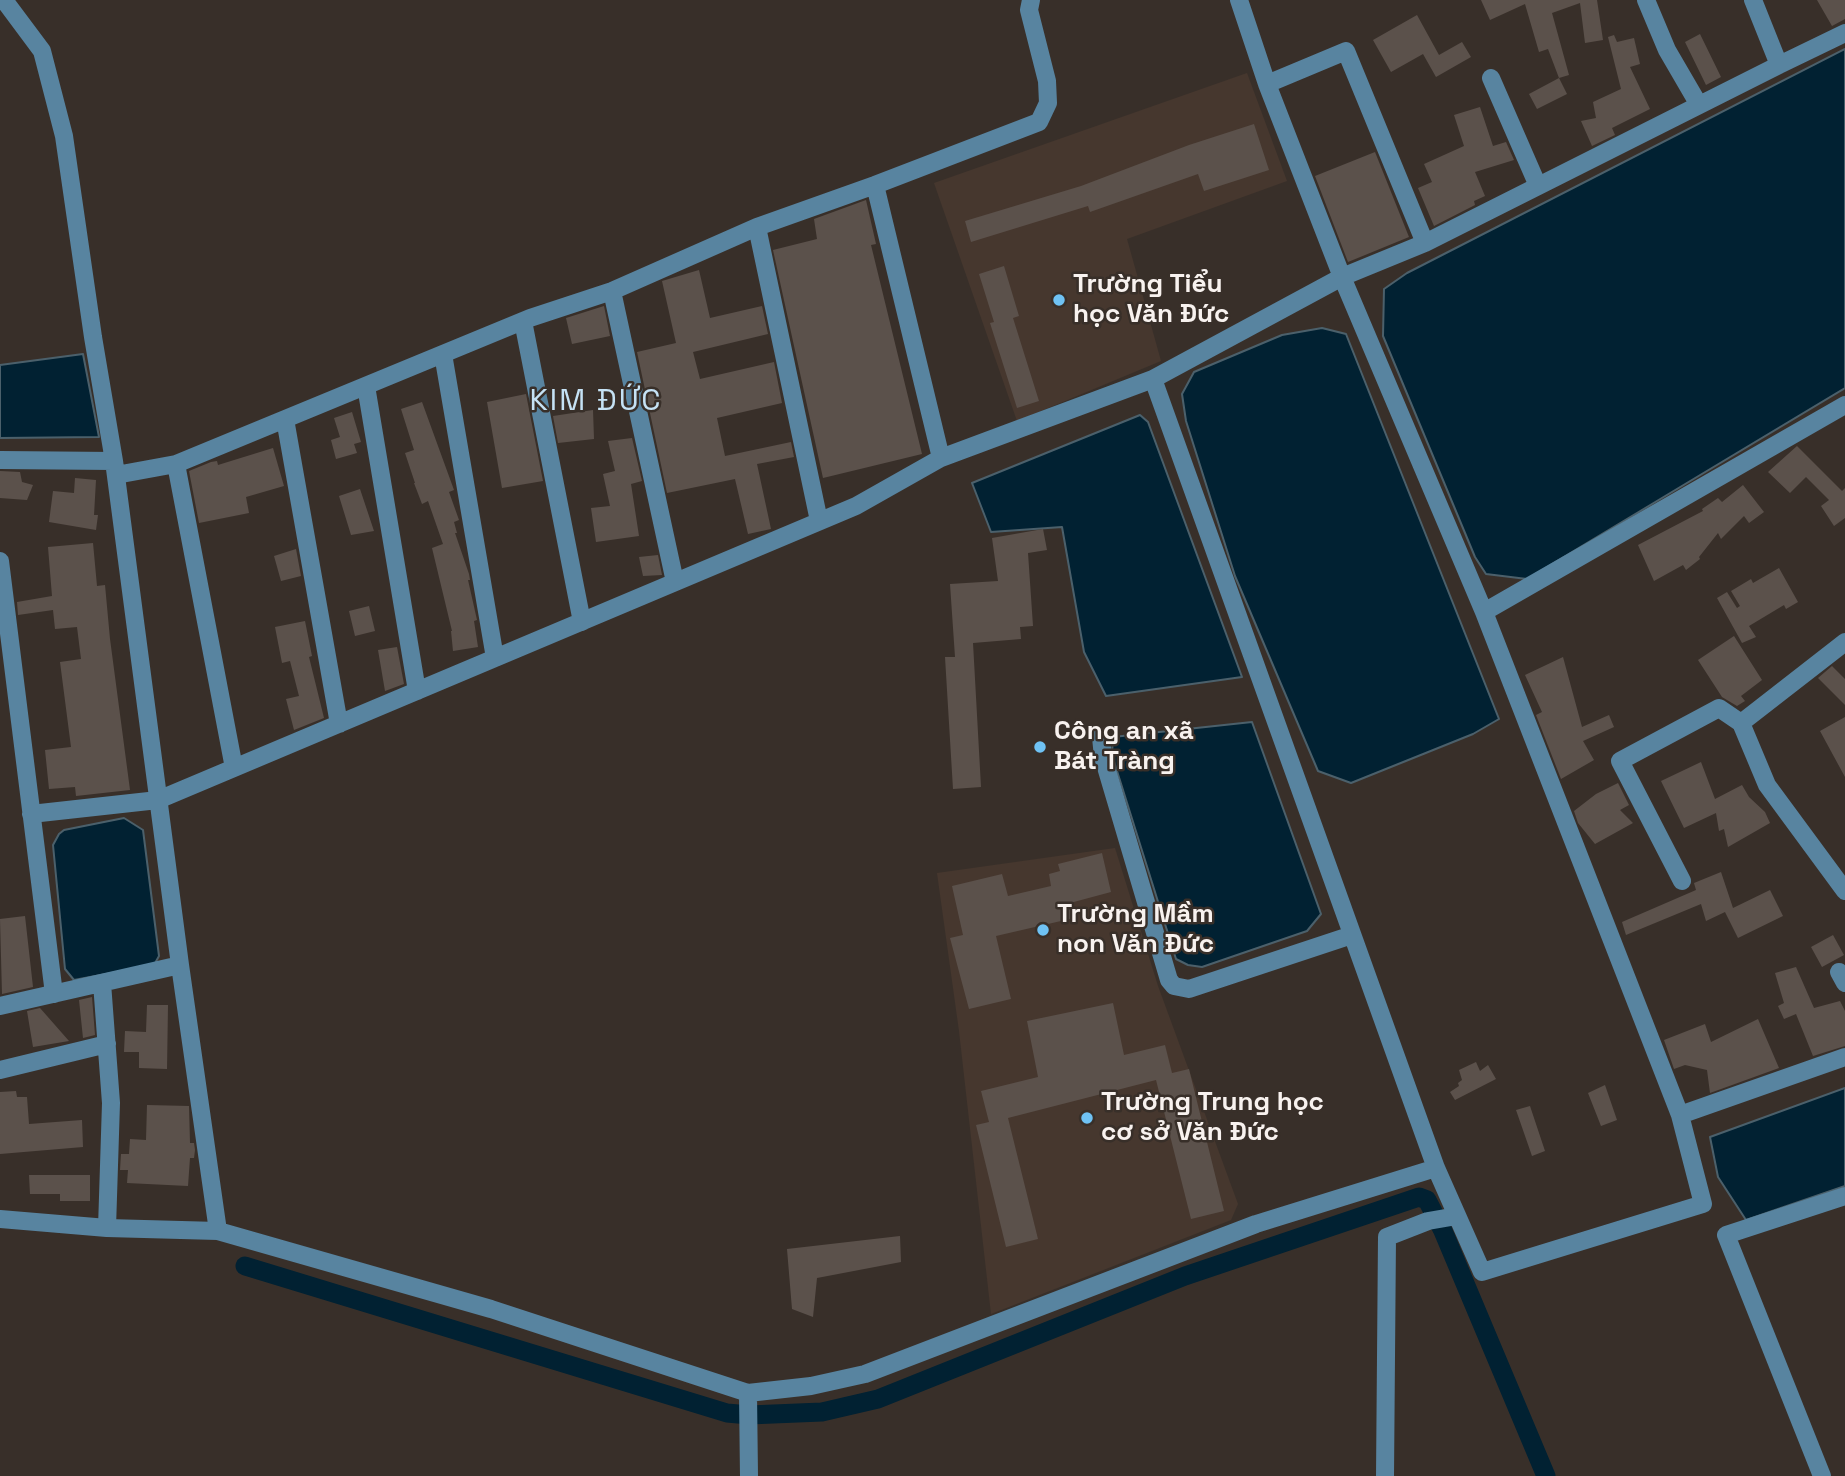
<!DOCTYPE html>
<meta charset="utf-8">
<style>
body{margin:0}
canvas{display:block;background:#382f29}
</style>
<canvas width="1845" height="1476"></canvas>
<script>
const g = document.querySelector('canvas').getContext('2d');
g.lineJoin = 'round';
function fill(path, color) {
  g.fillStyle = color;
  g.fill(path, 'evenodd');
}
function trace(path, color, width, dash) {
  g.strokeStyle = color;
  g.lineWidth = width;
  g.lineCap = dash ? 'butt' : 'round';
  g.setLineDash(dash || []);
  g.stroke(path);
}
function label(font, color, halo, rows, align = 'center') {
  g.font = font + ' "Space Grotesk",sans-serif';
  g.lineWidth = 5;
  g.setLineDash([]);
  g.textBaseline = 'middle';
  g.strokeStyle = halo;
  g.fillStyle = color;
  for (const [text, x, y, turn = 0] of rows) {
    g.save();
    g.translate(x, y);
    g.rotate((+turn || 0) * Math.PI / 180);
    g.textAlign = isNaN(turn) ? turn : align;
    if (halo) g.strokeText(text, 0, 0);
    g.fillText(text, 0, 0);
    g.restore();
  }
}
const built = new Path2D(`
 M 1247,73 L 1287,181 L 1127,239 L 1161,361 L 1017,421 L 934,183 Z
 M 1115,848 L 1158,986 L 1238,1204 L 1231,1220 L 991,1314 L 959,1031 L 937,873 Z`);
const water = new Path2D(`
 M 1845,49 L 1845,388 L 1527,579 L 1486,574 L 1475,557 L 1383,336 L 1384,289 L 1407,273 Z
 M 1322,328 L 1346,334 L 1499,719 L 1473,734 L 1351,783 L 1318,771 L 1235,576 L 1186,421 L 1182,394 L 1194,372 L 1282,335 Z
 M 83,354 L 99,437 L 0,438 L 0,365 Z
 M 1140,415 L 1148,422 L 1242,677 L 1106,696 L 1084,652 L 1062,527 L 991,532 L 972,483 Z
 M 1252,722 L 1321,914 L 1307,931 L 1202,967 L 1188,965 L 1176,959 L 1112,755 L 1113,737 Z
 M 124,818 L 143,830 L 159,956 L 154,965 L 74,980 L 65,969 L 53,845 L 59,834 L 64,830 Z
 M 1845,1088 L 1845,1186 L 1746,1220 L 1718,1177 L 1710,1137 Z`);
const canal = new Path2D(`
 M 245,1266 L 727,1413 L 749,1415 L 822,1412 L 878,1399 L 1185,1276 L 1419,1197 L 1427,1200 L 1443,1231 L 1546,1476`);
const building = new Path2D(`
 M 1481,0 L 1597,0 L 1603,40 L 1585,43 L 1580,3 L 1552,13 L 1569,75 L 1559,78 L 1548,49 L 1539,52 L 1525,4 L 1490,20 Z
 M 1817,0 L 1845,0 L 1845,19 L 1832,26 Z
 M 1417,15 L 1439,55 L 1462,42 L 1471,57 L 1436,77 L 1423,54 L 1391,72 L 1373,40 Z
 M 1700,34 L 1721,77 L 1706,85 L 1685,42 Z
 M 1614,35 L 1617,42 L 1634,38 L 1640,64 L 1630,67 L 1650,109 L 1612,128 L 1615,135 L 1592,146 L 1581,121 L 1596,118 L 1593,102 L 1621,89 L 1608,37 Z
 M 1559,78 L 1567,94 L 1537,109 L 1529,94 Z
 M 1480,107 L 1493,146 L 1506,142 L 1514,160 L 1475,172 L 1485,196 L 1474,201 L 1475,205 L 1434,226 L 1418,188 L 1432,182 L 1424,164 L 1464,146 L 1454,115 Z
 M 1254,124 L 1269,170 L 1204,191 L 1198,174 L 1090,212 L 1088,206 L 971,242 L 965,221 L 1081,186 L 1189,145 Z
 M 1375,152 L 1409,237 L 1348,262 L 1315,176 Z
 M 866,200 L 876,244 L 871,245 L 922,454 L 823,478 L 773,250 L 817,239 L 814,219 Z
 M 1004,266 L 1019,316 L 1013,318 L 1039,401 L 1017,408 L 990,323 L 994,322 L 979,274 Z
 M 699,270 L 710,318 L 762,306 L 768,334 L 693,352 L 700,379 L 774,362 L 782,403 L 717,418 L 725,456 L 791,442 L 794,457 L 757,464 L 771,529 L 748,534 L 735,479 L 667,493 L 637,352 L 676,343 L 662,281 Z
 M 604,306 L 610,336 L 572,344 L 566,318 Z
 M 526,394 L 543,481 L 502,488 L 487,402 Z
 M 422,402 L 454,490 L 449,492 L 459,520 L 454,522 L 457,533 L 455,533 L 469,574 L 470,580 L 468,580 L 477,620 L 474,621 L 478,647 L 453,651 L 451,631 L 452,631 L 432,548 L 443,544 L 428,501 L 422,504 L 414,483 L 415,483 L 405,453 L 414,450 L 401,409 Z
 M 593,410 L 594,439 L 558,443 L 553,416 Z
 M 352,412 L 361,442 L 354,444 L 357,453 L 336,459 L 331,440 L 340,437 L 334,418 Z
 M 632,438 L 642,481 L 631,484 L 639,536 L 596,542 L 591,508 L 610,506 L 603,474 L 615,471 L 608,441 Z
 M 1797,446 L 1842,491 L 1845,488 L 1845,518 L 1834,526 L 1821,506 L 1829,500 L 1806,477 L 1790,493 L 1768,472 Z
 M 273,448 L 284,486 L 246,497 L 249,513 L 199,523 L 189,471 L 211,462 L 217,461 L 218,465 Z
 M 0,471 L 20,472 L 22,482 L 33,485 L 27,500 L 0,498 Z
 M 75,478 L 96,480 L 94,515 L 98,515 L 96,530 L 49,522 L 53,491 L 74,493 Z
 M 1743,485 L 1764,512 L 1749,523 L 1744,516 L 1721,539 L 1718,533 L 1699,557 L 1700,559 L 1686,570 L 1683,565 L 1654,581 L 1638,545 L 1703,511 L 1702,509 L 1718,498 L 1722,502 Z
 M 360,489 L 374,531 L 351,535 L 339,496 Z
 M 1043,529 L 1047,550 L 1028,553 L 1033,626 L 1020,627 L 1021,639 L 973,643 L 981,787 L 953,789 L 945,657 L 955,657 L 950,584 L 998,581 L 992,538 Z
 M 93,543 L 97,586 L 105,585 L 110,639 L 130,790 L 76,796 L 75,787 L 49,789 L 45,750 L 71,747 L 60,662 L 81,659 L 77,627 L 55,629 L 53,610 L 18,615 L 17,602 L 52,596 L 48,547 Z
 M 296,549 L 301,576 L 281,581 L 274,556 Z
 M 658,555 L 662,575 L 643,576 L 639,557 Z
 M 1779,568 L 1798,602 L 1786,609 L 1784,605 L 1749,626 L 1756,637 L 1742,643 L 1717,598 L 1727,592 L 1737,608 L 1740,606 L 1731,591 L 1751,579 L 1753,583 Z
 M 369,606 L 375,631 L 355,636 L 349,611 Z
 M 305,621 L 312,656 L 309,657 L 324,718 L 294,730 L 286,699 L 299,696 L 290,661 L 282,663 L 275,627 Z
 M 1734,636 L 1762,680 L 1741,696 L 1745,701 L 1737,706 L 1722,697 L 1698,660 Z
 M 397,647 L 404,684 L 385,691 L 378,650 Z
 M 1563,657 L 1582,727 L 1609,715 L 1614,727 L 1583,741 L 1594,760 L 1561,779 L 1536,715 L 1542,712 L 1525,675 Z
 M 1832,666 L 1845,679 L 1845,705 L 1818,678 Z
 M 1845,717 L 1845,777 L 1820,731 Z
 M 1701,762 L 1715,799 L 1742,785 L 1749,797 L 1765,812 L 1770,823 L 1728,847 L 1724,829 L 1719,831 L 1716,813 L 1684,828 L 1661,781 Z
 M 1618,783 L 1629,805 L 1620,810 L 1633,823 L 1595,844 L 1578,823 L 1574,811 L 1596,794 Z
 M 1102,853 L 1111,892 L 1070,903 L 1074,918 L 996,936 L 1011,999 L 969,1009 L 950,938 L 963,935 L 952,886 L 1002,874 L 1008,896 L 1051,886 L 1049,874 L 1060,871 L 1058,864 Z
 M 1721,872 L 1733,908 L 1770,890 L 1783,916 L 1738,938 L 1725,912 L 1706,921 L 1701,904 L 1626,935 L 1622,922 L 1696,890 L 1694,883 Z
 M 25,916 L 33,987 L 2,994 L 0,919 Z
 M 1833,935 L 1844,955 L 1822,967 L 1811,947 Z
 M 1796,967 L 1814,1008 L 1840,1001 L 1845,1011 L 1845,1046 L 1813,1056 L 1796,1014 L 1784,1019 L 1778,1006 L 1784,1003 L 1775,973 Z
 M 92,997 L 95,1035 L 83,1038 L 79,1000 Z
 M 1113,1003 L 1124,1055 L 1165,1045 L 1172,1073 L 1189,1069 L 1224,1211 L 1191,1219 L 1156,1080 L 1008,1118 L 1038,1239 L 1006,1247 L 976,1125 L 989,1122 L 981,1091 L 1038,1077 L 1027,1021 Z
 M 147,1005 L 168,1005 L 167,1069 L 139,1068 L 139,1052 L 124,1052 L 125,1031 L 146,1032 Z
 M 40,1008 L 69,1041 L 33,1047 L 27,1011 Z
 M 1758,1019 L 1779,1068 L 1710,1093 L 1707,1070 L 1685,1065 L 1674,1069 L 1664,1040 L 1705,1024 L 1711,1042 Z
 M 1476,1062 L 1480,1071 L 1488,1065 L 1496,1079 L 1455,1100 L 1450,1092 L 1459,1086 L 1458,1083 L 1462,1080 L 1459,1070 Z
 M 1605,1085 L 1617,1120 L 1601,1126 L 1588,1093 Z
 M 16,1091 L 17,1097 L 27,1097 L 29,1124 L 82,1120 L 83,1147 L 0,1154 L 0,1092 Z
 M 147,1105 L 189,1106 L 190,1143 L 194,1143 L 195,1150 L 194,1158 L 190,1158 L 188,1186 L 127,1183 L 128,1170 L 120,1170 L 121,1154 L 129,1154 L 130,1139 L 146,1140 Z
 M 1530,1106 L 1545,1151 L 1532,1156 L 1516,1110 Z
 M 29,1175 L 90,1175 L 90,1201 L 60,1201 L 60,1194 L 30,1194 Z
 M 900,1236 L 901,1262 L 817,1278 L 813,1317 L 792,1309 L 787,1249 Z`);
const minor = new Path2D(`
 M 4,0 L 42,51 L 64,136 L 93,337 L 114,461 L 180,965 L 218,1231
 M 1646,0 L 1667,50 L 1699,105
 M 1779,65 L 1845,33
 M 1491,78 L 1538,186
 M 1267,84 L 1346,51 L 1425,243
 M 875,185 L 941,458
 M 757,227 L 819,521
 M 612,291 L 675,582
 M 523,321 L 582,622
 M 443,354 L 495,658
 M 1153,379 L 1436,1168 L 1482,1272 L 1703,1204 L 1680,1115 L 1484,612 L 1342,277 L 1267,84 L 1239,0
 M 366,386 L 417,691
 M 285,419 L 339,724
 M 0,460 L 114,461
 M 176,464 L 530,318 L 612,291 L 757,227 L 875,185 L 1039,122 L 1048,103 L 1047,81 L 1029,10 L 1031,0
 M 116,475 L 176,464 L 234,768
 M 0,561 L 54,994
 M 1484,612 L 1845,405
 M 1741,723 L 1767,785 L 1845,891
 M 1101,737 L 1103,757 L 1169,980 L 1174,986 L 1189,989 L 1352,935
 M 31,814 L 158,800 L 856,506 L 941,458 L 1153,379 L 1342,277 L 1425,243 L 1779,65 L 1753,0
 M 1682,881 L 1620,761 L 1719,708 L 1741,723 L 1845,642
 M 1839,972 L 1845,983
 M 102,983 L 111,1103 L 107,1228
 M 0,1006 L 180,965
 M 0,1070 L 107,1044
 M 1680,1115 L 1845,1057
 M 0,1219 L 107,1228 L 218,1231 L 491,1309 L 748,1393 L 811,1386 L 865,1374 L 1256,1224 L 1436,1168
 M 748,1393 L 749,1476
 M 1385,1476 L 1387,1237 L 1428,1221 L 1457,1216
 M 1822,1476 L 1726,1235 L 1845,1196`);
const markers = [
 [1059,300,7,"#6fc2f4"],
 [1040,747,7,"#6fc2f4"],
 [1043,930,7,"#6fc2f4"],
 [1087,1118,7,"#6fc2f4"]
];
const poiNames = [
 ["Trường Tiểu",1073,285],
 ["học Văn Đức",1073,315],
 ["Công an xã",1054,732],
 ["Bát Tràng",1054,762],
 ["Trường Mầm",1057,915],
 ["non Văn Đức",1057,945],
 ["Trường Trung học",1101,1103],
 ["cơ sở Văn Đức",1101,1133]
];
const quarterNames = [
 ["KIM ĐỨC",596,402]
];
fill(built, '#46372e');
fill(water, '#012132');
trace(water, '#4b606b', 2);
trace(canal, '#012132', 19);
fill(building, '#5b514b');
trace(minor, '#5884a0', 18);
for (const [x, y, r, color] of markers) {
  const dot = new Path2D();
  dot.arc(x, y, r, 0, 2 * Math.PI);
  g.fillStyle = color;
  g.fill(dot);
  trace(dot, '#382f29', 2.5);
}
label('bold 26px', '#f8f2ef', '#382f29', poiNames, 'left');
g.letterSpacing = '2px';
label('30px', '#c5e2f5', '#382f29', quarterNames);
g.letterSpacing = '0px';
</script>
